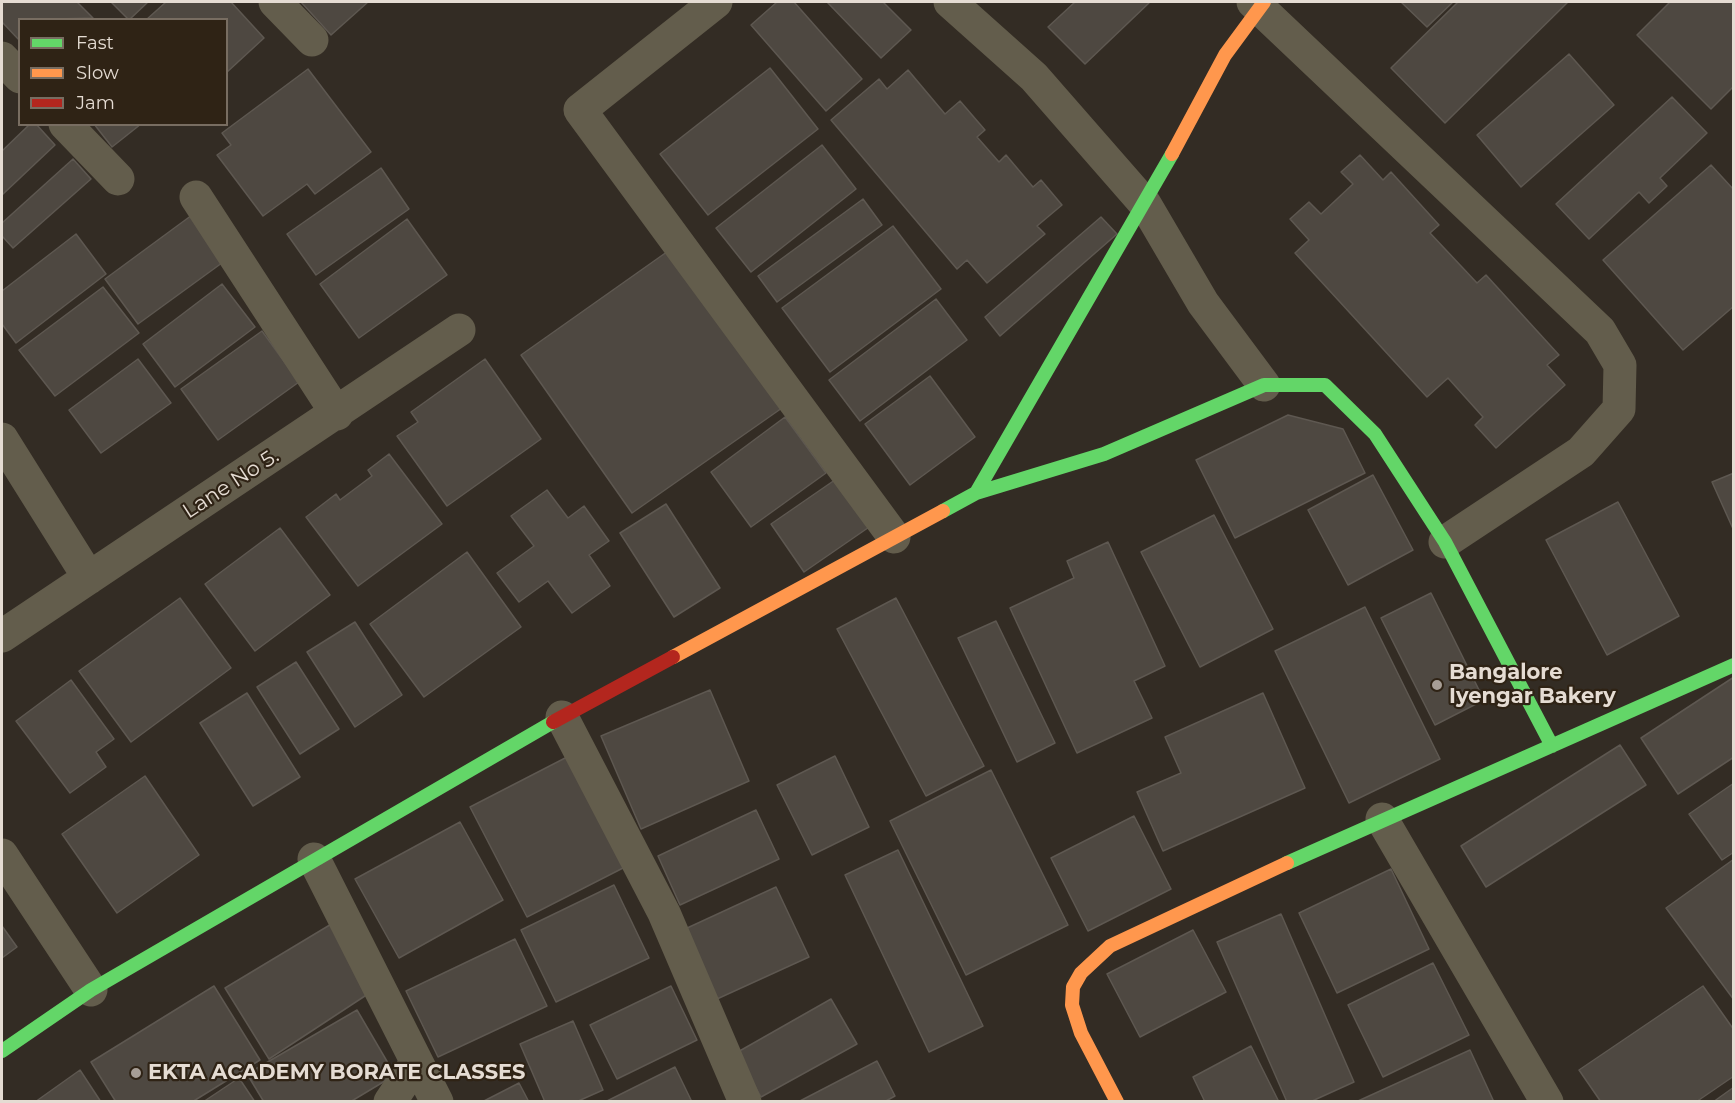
<!DOCTYPE html>
<style>
body{margin:0}
#map{position:relative;width:1735px;height:1103px;overflow:hidden;background:#332c24;font-family:Montserrat,sans-serif}
canvas{display:block}
.frame{position:absolute;inset:0;border:3px solid #e5dcd3;pointer-events:none}
.legend{position:absolute;left:18px;top:18px;width:210px;height:108px;box-sizing:border-box;background:#2f2315;border:2px solid #786d61;margin:0;padding:8px 10px;list-style:none;font-size:18px;color:#e5dcd3}
.legend li{display:flex;align-items:center;gap:12px;height:30px}
.legend b{width:30px;border:2px solid #786d61}
</style>
<div id="map">
<canvas width="1735" height="1103"></canvas>
<div class="frame"></div>
<ul class="legend">
<li><b style="height:8px;background:#63d668"></b>Fast</li>
<li><b style="height:8px;background:#ff974d"></b>Slow</li>
<li><b style="height:8px;background:#b3261e"></b>Jam</li>
</ul>
</div>
<script>
const g = document.querySelector('canvas').getContext('2d');
g.lineJoin = 'round';
function fill(path, color) {
  g.fillStyle = color;
  g.fill(path, 'evenodd');
}
function trace(path, color, width, dash) {
  g.strokeStyle = color;
  g.lineWidth = width;
  g.lineCap = dash ? 'butt' : 'round';
  g.setLineDash(dash || []);
  g.stroke(path);
}
function label(font, color, halo, rows, align = 'center') {
  g.font = font + ' Montserrat,sans-serif';
  g.lineWidth = 4.5;
  g.setLineDash([]);
  g.textBaseline = 'middle';
  g.strokeStyle = halo;
  g.fillStyle = color;
  for (const [text, x, y, turn = 0] of rows) {
    g.save();
    g.translate(x, y);
    g.rotate((+turn || 0) * Math.PI / 180);
    g.textAlign = isNaN(turn) ? turn : align;
    if (halo) g.strokeText(text, 0, 0);
    g.fillText(text, 0, 0);
    g.restore();
  }
}
const building = new Path2D(`
 M 2,2 L 77,2 L 93,18 L 20,20 L 20,41 L 2,22 Z
 M 111,2 L 148,2 L 129,20 Z
 M 166,2 L 231,2 L 264,38 L 226,73 L 226,20 L 146,20 Z
 M 301,2 L 368,2 L 331,35 Z
 M 777,2 L 794,2 L 862,79 L 826,111 L 751,25 Z
 M 827,2 L 883,2 L 911,30 L 881,58 Z
 M 1075,2 L 1150,2 L 1085,64 L 1048,27 Z
 M 1401,2 L 1453,2 L 1427,27 Z
 M 1458,2 L 1568,2 L 1445,123 L 1391,68 Z
 M 1670,2 L 1734,2 L 1734,86 L 1711,109 L 1637,35 Z
 M 1569,54 L 1614,105 L 1521,187 L 1477,135 Z
 M 770,68 L 818,129 L 708,215 L 660,154 Z
 M 308,69 L 371,152 L 315,194 L 307,184 L 263,216 L 217,155 L 231,145 L 222,133 Z
 M 908,70 L 945,114 L 960,101 L 985,130 L 977,137 L 999,162 L 1006,155 L 1033,187 L 1041,180 L 1062,205 L 1037,226 L 1045,234 L 987,283 L 967,260 L 957,269 L 831,120 L 879,79 L 887,89 Z
 M 1672,97 L 1707,133 L 1660,178 L 1667,186 L 1649,203 L 1639,192 L 1589,239 L 1556,204 Z
 M 30,124 L 36,124 L 55,145 L 2,195 L 2,151 Z
 M 94,124 L 141,124 L 112,147 Z
 M 822,145 L 856,189 L 751,272 L 716,228 Z
 M 1360,155 L 1383,180 L 1391,172 L 1439,225 L 1430,233 L 1477,283 L 1486,275 L 1559,355 L 1547,365 L 1565,385 L 1496,448 L 1475,425 L 1483,417 L 1448,378 L 1427,397 L 1295,253 L 1309,240 L 1290,219 L 1309,202 L 1321,214 L 1353,184 L 1341,172 Z
 M 73,159 L 91,179 L 13,248 L 2,236 L 2,223 Z
 M 1711,165 L 1734,190 L 1734,306 L 1683,350 L 1603,260 Z
 M 381,168 L 409,209 L 316,275 L 287,234 Z
 M 863,199 L 882,225 L 777,302 L 758,276 Z
 M 192,215 L 226,260 L 138,324 L 105,279 Z
 M 1101,217 L 1117,234 L 1000,336 L 985,317 Z
 M 407,219 L 447,275 L 359,338 L 320,284 Z
 M 893,226 L 941,289 L 830,372 L 782,308 Z
 M 76,234 L 106,274 L 16,343 L 2,324 L 2,291 Z
 M 671,249 L 782,408 L 632,513 L 521,355 Z
 M 222,284 L 255,327 L 175,387 L 143,344 Z
 M 103,287 L 139,333 L 55,396 L 19,350 Z
 M 936,299 L 967,340 L 860,421 L 829,380 Z
 M 262,331 L 299,382 L 218,440 L 181,389 Z
 M 138,359 L 171,403 L 101,453 L 69,410 Z
 M 485,359 L 541,439 L 447,506 L 397,436 L 418,422 L 411,412 Z
 M 930,376 L 975,437 L 910,485 L 865,424 Z
 M 1288,415 L 1343,429 L 1365,473 L 1235,538 L 1196,460 Z
 M 785,417 L 826,473 L 751,527 L 711,472 Z
 M 389,454 L 442,524 L 358,586 L 306,517 L 336,494 L 340,500 L 372,476 L 368,470 Z
 M 1734,473 L 1734,531 L 1712,482 Z
 M 842,475 L 875,523 L 804,572 L 771,524 Z
 M 1373,475 L 1413,550 L 1348,585 L 1308,510 Z
 M 547,490 L 568,518 L 584,506 L 609,541 L 589,555 L 610,586 L 572,613 L 548,581 L 519,602 L 497,573 L 534,546 L 511,516 Z
 M 1618,502 L 1679,616 L 1607,655 L 1546,540 Z
 M 666,504 L 720,588 L 674,617 L 620,533 Z
 M 1214,515 L 1273,629 L 1200,667 L 1141,552 Z
 M 280,528 L 330,595 L 255,651 L 205,584 Z
 M 1108,542 L 1165,666 L 1134,681 L 1152,718 L 1077,753 L 1010,608 L 1074,578 L 1067,561 Z
 M 467,552 L 521,627 L 424,697 L 370,624 Z
 M 1431,593 L 1484,700 L 1435,725 L 1381,618 Z
 M 180,598 L 231,668 L 131,742 L 79,671 Z
 M 896,598 L 984,766 L 926,796 L 837,629 Z
 M 1365,607 L 1440,759 L 1349,803 L 1275,651 Z
 M 996,621 L 1055,743 L 1017,762 L 958,638 Z
 M 355,622 L 402,695 L 355,727 L 307,652 Z
 M 296,662 L 339,729 L 300,754 L 257,687 Z
 M 1734,677 L 1734,757 L 1678,794 L 1641,738 Z
 M 71,680 L 114,739 L 96,752 L 106,767 L 70,793 L 16,721 Z
 M 710,690 L 749,781 L 641,829 L 601,736 Z
 M 247,693 L 300,777 L 253,806 L 200,723 Z
 M 1263,693 L 1305,788 L 1163,851 L 1137,792 L 1181,773 L 1165,737 Z
 M 1620,745 L 1646,785 L 1486,887 L 1461,846 Z
 M 569,756 L 625,867 L 527,917 L 470,807 Z
 M 835,756 L 869,827 L 812,855 L 777,785 Z
 M 991,770 L 1068,925 L 966,975 L 890,821 Z
 M 145,776 L 199,855 L 117,913 L 62,834 Z
 M 1734,783 L 1734,852 L 1722,860 L 1689,814 Z
 M 756,810 L 779,859 L 680,905 L 658,856 Z
 M 1134,816 L 1171,889 L 1088,931 L 1051,858 Z
 M 460,822 L 503,900 L 399,958 L 355,879 Z
 M 898,850 L 983,1026 L 929,1052 L 845,875 Z
 M 1734,859 L 1734,1000 L 1666,908 Z
 M 1391,869 L 1429,949 L 1337,993 L 1299,913 Z
 M 614,885 L 649,958 L 556,1002 L 521,930 Z
 M 776,887 L 809,957 L 717,999 L 685,929 Z
 M 1281,914 L 1354,1082 L 1310,1102 L 1287,1102 L 1217,942 Z
 M 338,920 L 371,992 L 269,1059 L 225,988 Z
 M 2,926 L 17,947 L 2,958 Z
 M 1193,930 L 1226,992 L 1140,1037 L 1107,974 Z
 M 515,939 L 547,1006 L 438,1057 L 406,991 Z
 M 1433,963 L 1469,1035 L 1383,1077 L 1348,1005 Z
 M 214,986 L 260,1060 L 192,1102 L 116,1102 L 91,1062 Z
 M 671,986 L 697,1040 L 617,1079 L 590,1025 Z
 M 1703,986 L 1734,1030 L 1734,1076 L 1696,1102 L 1601,1102 L 1579,1070 Z
 M 831,999 L 857,1044 L 761,1097 L 736,1053 Z
 M 357,1010 L 395,1075 L 350,1102 L 264,1102 L 247,1074 Z
 M 573,1021 L 603,1090 L 576,1102 L 545,1102 L 520,1044 Z
 M 1251,1046 L 1279,1102 L 1205,1102 L 1193,1077 Z
 M 1470,1050 L 1494,1102 L 1358,1101 Z
 M 877,1061 L 895,1096 L 884,1102 L 798,1102 Z
 M 675,1067 L 692,1102 L 605,1102 Z
 M 80,1070 L 101,1102 L 35,1102 Z
 M 239,1078 L 255,1102 L 203,1102 Z
 M 519,1083 L 529,1102 L 482,1102 Z
 M 1734,1087 L 1734,1102 L 1713,1102 Z`);
const street = new Path2D(`
 M 275,2 L 312,40
 M 716,2 L 580,110 L 894,537
 M 950,2 L 1034,77 L 1145,204 L 1203,303 L 1264,385
 M 1253,2 L 1600,331 L 1620,365 L 1619,409 L 1581,452 L 1445,542
 M 2,58 L 20,77
 M 65,124 L 118,179
 M 196,197 L 337,414
 M 2,439 L 89,578
 M 2,636 L 459,330
 M 562,717 L 664,913 L 745,1102
 M 1382,819 L 1547,1102
 M 2,855 L 91,990
 M 314,859 L 437,1102
 M 390,1102 L 416,1063`);
const fast = new Path2D(`
 M 976,493 L 1104,454 L 1264,385 L 1325,385 L 1375,434 L 1445,542 L 1552,746
 M 943,511 L 976,493 L 1172,154
 M 1287,863 L 1734,665
 M 2,1051 L 91,990 L 553,722`);
const slow = new Path2D(`
 M 1172,154 L 1225,55 L 1264,2
 M 673,657 L 943,511
 M 1117,1102 L 1081,1033 L 1072,1005 L 1073,987 L 1081,973 L 1110,946 L 1287,863`);
const jam = new Path2D(`
 M 553,722 L 673,657`);
const markers = [
 [1437,685,6,"#a79e96"],
 [136,1073,6,"#a79e96"]
];
const streetNames = [
 ["Lane No 5.",231,484,-33]
];
const poiNames = [
 ["Bangalore",1449,673],
 ["Iyengar Bakery",1449,697],
 ["EKTA ACADEMY BORATE CLASSES",148,1073]
];
fill(building, '#4e4841');
trace(building, '#5e5851', 1.5);
trace(street, '#635d4c', 33);
trace(fast, '#63d668', 14);
trace(slow, '#ff974d', 14);
trace(jam, '#b3261e', 14);
for (const [x, y, r, color] of markers) {
  const dot = new Path2D();
  dot.arc(x, y, r, 0, 2 * Math.PI);
  g.fillStyle = color;
  g.fill(dot);
  trace(dot, '#2f2315', 2);
}
label('21px', '#e5dcd3', '#2f2315', streetNames);
label('bold 21px', '#e5dcd3', '#2f2315', poiNames, 'left');
</script>
